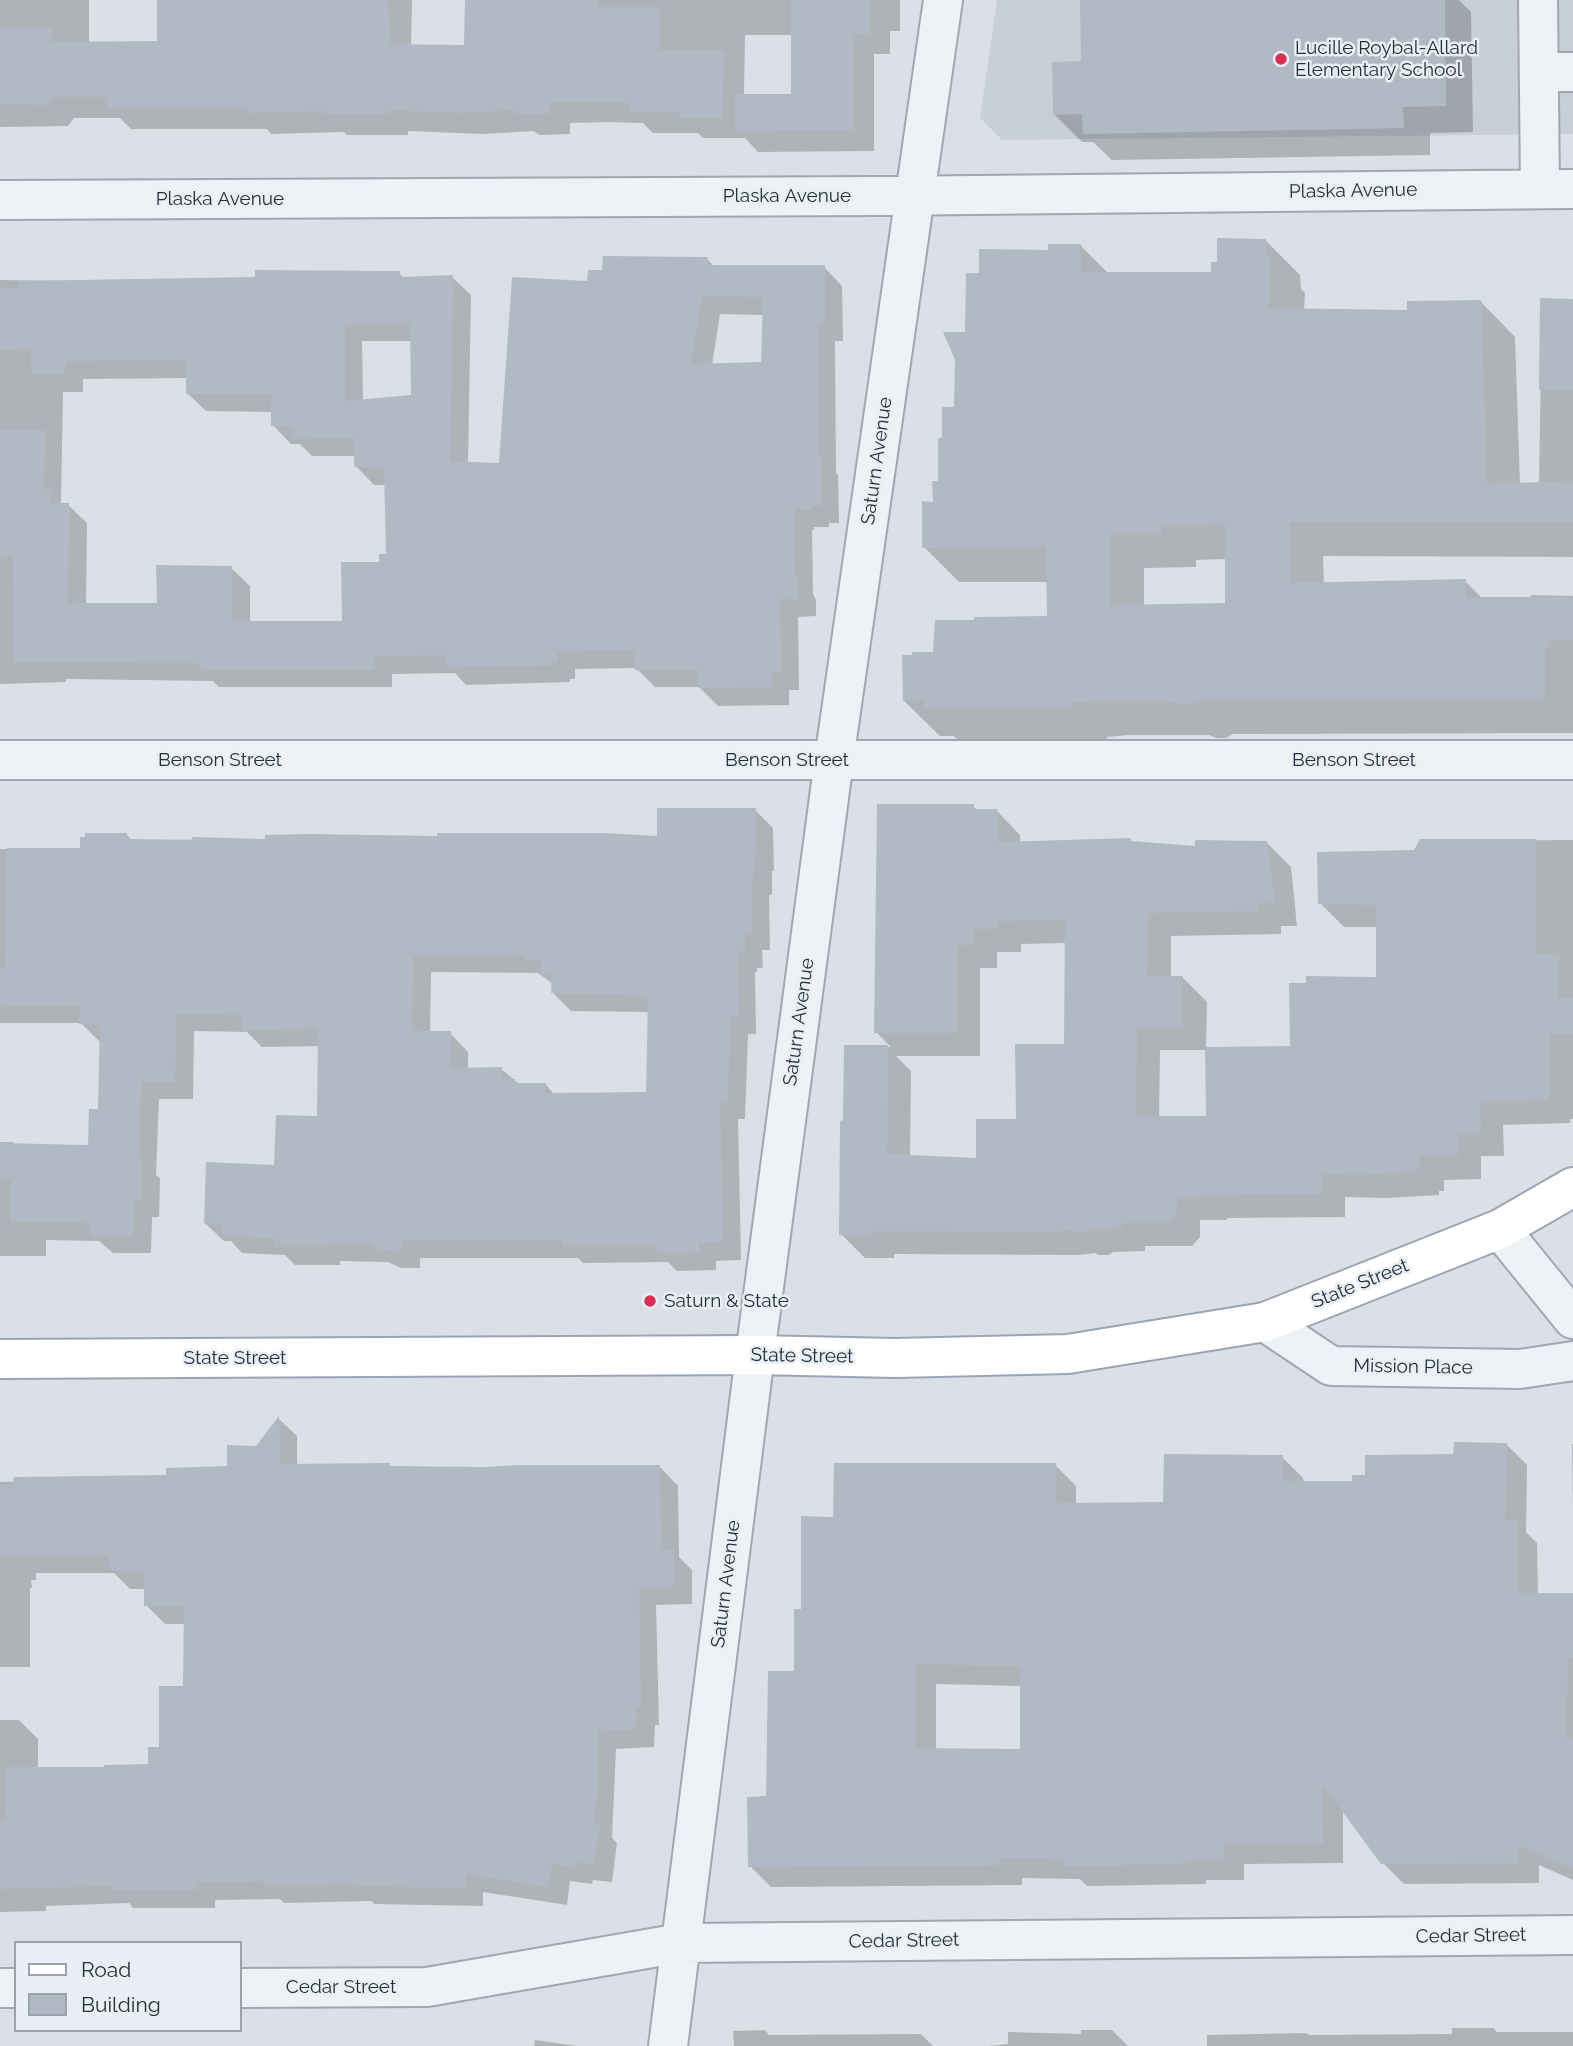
<!DOCTYPE html>
<style>
body{margin:0}
#map{position:relative;width:1573px;height:2046px;overflow:hidden;background:#dbe0e7;font-family:Raleway,sans-serif}
canvas{display:block}
.legend{position:absolute;left:14px;top:1941px;width:228px;height:91px;box-sizing:border-box;background:#eaeff5;border:2px solid #9aa2ac;margin:0;padding:9px 12px;list-style:none;font-size:21px;color:#232f3e}
.legend li{display:flex;align-items:center;gap:14px;height:35px}
.legend b{width:35px;border:2px solid #9aa2ac}
</style>
<div id="map">
<canvas width="1573" height="2046"></canvas>
<ul class="legend">
<li><b style="height:9px;background:#fff"></b>Road</li>
<li><b style="height:19px;background:#b1bac4"></b>Building</li>
</ul>
</div>
<script>
const g = document.querySelector('canvas').getContext('2d');
g.lineJoin = 'round';
function fill(path, color) {
  g.fillStyle = color;
  g.fill(path, 'evenodd');
}
function trace(path, color, width, dash) {
  g.strokeStyle = color;
  g.lineWidth = width;
  g.lineCap = dash ? 'butt' : 'round';
  g.setLineDash(dash || []);
  g.stroke(path);
}
function label(font, color, halo, rows, align = 'center') {
  g.font = font + ' Raleway,sans-serif';
  g.lineWidth = 5;
  g.setLineDash([]);
  g.textBaseline = 'middle';
  g.strokeStyle = halo;
  g.fillStyle = color;
  for (const [text, x, y, turn = 0] of rows) {
    g.save();
    g.translate(x, y);
    g.rotate((+turn || 0) * Math.PI / 180);
    g.textAlign = isNaN(turn) ? turn : align;
    if (halo) g.strokeText(text, 0, 0);
    g.fillText(text, 0, 0);
    g.restore();
  }
}
const built = new Path2D(`
 M 997,0 L 1573,0 L 1573,134 L 1002,140 L 980,118 Z`);
const shadow = new Path2D(`
 M 0,0 L 89,0 L 89,43 L 159,42 L 159,0 L 412,0 L 411,46 L 466,47 L 466,0 L 900,0 L 900,31 L 890,31 L 890,54 L 874,54 L 874,151 L 758,152 L 745,138 L 703,138 L 698,133 L 653,133 L 643,123 L 608,122 L 570,123 L 570,134 L 539,135 L 534,131 L 482,134 L 408,131 L 408,135 L 347,135 L 344,132 L 271,134 L 267,129 L 131,129 L 120,118 L 74,118 L 68,126 L 0,127 ZM 745,35 L 793,35 L 793,95 L 744,95 Z
 M 1082,0 L 1459,0 L 1471,12 L 1473,132 L 1430,133 L 1430,155 L 1112,160 L 1093,142 L 1082,142 L 1054,114 L 1083,63 Z
 M 1265,240 L 1300,275 L 1301,289 L 1305,293 L 1304,311 L 1409,312 L 1480,301 L 1515,337 L 1520,485 L 1539,485 L 1542,299 L 1573,299 L 1573,557 L 1323,556 L 1324,584 L 1465,581 L 1483,599 L 1531,599 L 1531,595 L 1573,596 L 1573,733 L 1233,734 L 1226,738 L 1216,738 L 1209,735 L 1129,735 L 1107,737 L 1108,743 L 960,742 L 954,736 L 940,736 L 904,701 L 934,653 L 1048,618 L 1048,582 L 959,582 L 924,547 L 939,483 L 943,438 L 956,409 L 967,334 L 981,275 L 1049,252 L 1081,246 L 1109,274 L 1213,274 L 1219,264 ZM 1227,559 L 1227,604 L 1144,606 L 1144,568 L 1196,567 L 1196,560 Z
 M 707,259 L 715,267 L 824,267 L 842,286 L 843,341 L 835,341 L 836,473 L 838,475 L 839,523 L 829,523 L 829,527 L 814,527 L 814,530 L 812,530 L 813,594 L 816,600 L 816,616 L 798,617 L 799,690 L 789,690 L 789,705 L 718,706 L 699,687 L 655,687 L 636,668 L 575,669 L 575,679 L 570,679 L 570,682 L 466,685 L 455,673 L 392,674 L 392,687 L 219,687 L 213,681 L 66,679 L 66,682 L 0,684 L 0,280 L 156,282 L 399,273 L 405,279 L 452,277 L 471,295 L 468,463 L 501,465 L 589,283 ZM 720,314 L 764,315 L 763,364 L 712,365 ZM 362,341 L 412,341 L 413,397 L 363,401 ZM 188,378 L 187,393 L 206,411 L 273,412 L 273,425 L 291,444 L 300,444 L 312,456 L 356,456 L 356,466 L 374,485 L 387,485 L 388,556 L 344,623 L 250,623 L 250,586 L 231,568 L 158,604 L 86,605 L 87,523 L 68,505 L 61,503 L 63,392 L 83,392 L 83,379 Z
 M 973,806 L 979,811 L 997,811 L 1020,835 L 1020,843 L 1130,840 L 1133,843 L 1196,848 L 1267,843 L 1291,867 L 1297,926 L 1281,926 L 1281,934 L 1171,936 L 1171,978 L 1183,978 L 1207,1002 L 1206,1049 L 1291,1047 L 1377,979 L 1378,927 L 1344,927 L 1320,903 L 1415,852 L 1421,841 L 1573,840 L 1573,1119 L 1570,1119 L 1570,1123 L 1503,1125 L 1504,1156 L 1481,1156 L 1481,1179 L 1444,1180 L 1444,1191 L 1439,1191 L 1439,1195 L 1385,1198 L 1345,1197 L 1345,1217 L 1227,1218 L 1227,1220 L 1200,1220 L 1200,1237 L 1192,1246 L 1145,1246 L 1145,1251 L 1113,1252 L 1109,1255 L 1098,1255 L 1096,1253 L 1078,1255 L 894,1254 L 894,1258 L 865,1258 L 841,1234 L 846,1047 L 891,1047 L 876,1032 ZM 1067,943 L 1066,1045 L 1018,1121 L 978,1160 L 910,1157 L 911,1071 L 896,1056 L 980,1056 L 980,968 L 997,968 L 997,952 L 1021,952 L 1021,944 ZM 1160,1050 L 1207,1050 L 1208,1118 L 1159,1118 Z
 M 755,810 L 773,828 L 774,871 L 772,871 L 772,895 L 769,895 L 770,950 L 762,950 L 763,968 L 757,968 L 757,972 L 755,972 L 756,1034 L 748,1034 L 745,1119 L 738,1119 L 741,1260 L 716,1261 L 716,1270 L 677,1271 L 668,1262 L 583,1263 L 578,1258 L 420,1258 L 420,1268 L 401,1268 L 388,1262 L 340,1261 L 340,1265 L 295,1265 L 285,1255 L 242,1253 L 231,1241 L 224,1241 L 205,1223 L 276,1167 L 319,1118 L 320,1046 L 262,1047 L 247,1032 L 194,1031 L 193,1099 L 159,1099 L 156,1175 L 160,1178 L 159,1217 L 152,1217 L 151,1253 L 113,1253 L 99,1241 L 46,1240 L 46,1256 L 0,1256 L 0,1142 L 13,1142 L 16,1145 L 90,1147 L 100,1111 L 100,1042 L 81,1023 L 0,1023 L 0,849 L 82,850 L 127,835 L 132,840 L 658,838 ZM 431,972 L 538,973 L 553,984 L 553,993 L 571,1011 L 649,1012 L 648,1094 L 555,1095 L 545,1084 L 519,1084 L 501,1069 L 468,1069 L 468,1052 L 450,1033 L 430,1033 Z
 M 279,1419 L 297,1436 L 297,1466 L 389,1465 L 393,1468 L 660,1467 L 678,1486 L 679,1557 L 692,1570 L 692,1604 L 656,1605 L 659,1725 L 655,1725 L 654,1747 L 616,1749 L 612,1838 L 617,1843 L 612,1882 L 593,1880 L 592,1884 L 570,1881 L 567,1905 L 483,1892 L 483,1906 L 374,1904 L 372,1901 L 284,1903 L 280,1899 L 215,1900 L 215,1908 L 133,1908 L 129,1903 L 46,1906 L 46,1911 L 0,1912 L 0,1720 L 19,1720 L 38,1739 L 38,1769 L 106,1768 L 149,1765 L 161,1749 L 184,1688 L 186,1624 L 165,1624 L 146,1605 L 146,1589 L 130,1589 L 114,1573 L 36,1573 L 36,1580 L 31,1580 L 32,1588 L 30,1588 L 30,1667 L 0,1667 L 0,1482 L 168,1477 L 228,1468 L 257,1448 Z
 M 1506,1444 L 1527,1465 L 1526,1532 L 1537,1543 L 1538,1595 L 1573,1595 L 1573,1880 L 1539,1865 L 1539,1883 L 1404,1884 L 1383,1863 L 1343,1809 L 1343,1863 L 1244,1864 L 1244,1880 L 1206,1880 L 1206,1884 L 1087,1886 L 1080,1879 L 1022,1878 L 1022,1885 L 771,1887 L 750,1866 L 768,1798 L 796,1673 L 803,1611 L 835,1519 L 1055,1465 L 1076,1486 L 1076,1504 L 1165,1503 L 1282,1457 L 1303,1478 L 1304,1483 L 1354,1483 L 1367,1477 ZM 936,1684 L 1022,1686 L 1022,1751 L 936,1750 Z
 M 1572,1444 L 1573,1444 L 1573,1505 Z
 M 1452,2028 L 1493,2028 L 1497,2032 L 1573,2032 L 1573,2046 L 1207,2046 L 1207,2035 L 1306,2033 L 1309,2035 L 1452,2034 Z
 M 765,2030 L 769,2035 L 921,2034 L 933,2046 L 734,2046 L 733,2031 Z
 M 1081,2030 L 1112,2030 L 1128,2046 L 988,2046 L 1008,2044 L 1008,2032 L 1081,2034 Z
 M 535,2040 L 577,2046 L 534,2046 Z`);
const building = new Path2D(`
 M 157,0 L 388,0 L 390,44 L 464,45 L 465,0 L 597,0 L 597,7 L 660,7 L 660,50 L 724,50 L 722,118 L 680,117 L 680,112 L 629,112 L 630,103 L 585,101 L 549,102 L 549,114 L 515,114 L 515,110 L 459,113 L 388,110 L 388,114 L 324,114 L 324,111 L 248,113 L 247,108 L 108,108 L 108,97 L 52,97 L 47,105 L 0,104 L 0,28 L 52,29 L 51,42 L 157,41 Z
 M 791,0 L 870,0 L 869,34 L 853,34 L 853,130 L 735,131 L 735,94 L 791,94 Z
 M 1080,0 L 1445,0 L 1446,106 L 1403,107 L 1404,128 L 1083,134 L 1082,114 L 1053,115 L 1052,62 L 1081,61 Z
 M 1217,238 L 1266,239 L 1266,257 L 1270,257 L 1269,308 L 1407,310 L 1407,301 L 1481,300 L 1487,484 L 1573,481 L 1573,522 L 1289,522 L 1291,583 L 1466,579 L 1466,597 L 1573,597 L 1573,640 L 1548,641 L 1548,648 L 1545,648 L 1545,699 L 1197,700 L 1190,704 L 1179,704 L 1173,701 L 1093,701 L 1073,702 L 1073,708 L 924,708 L 923,701 L 903,701 L 902,655 L 912,655 L 912,652 L 933,652 L 935,620 L 974,620 L 974,617 L 1047,616 L 1046,547 L 922,548 L 922,501 L 933,502 L 932,481 L 938,481 L 938,439 L 942,437 L 942,407 L 954,407 L 955,360 L 943,332 L 965,332 L 966,273 L 979,273 L 979,249 L 1048,250 L 1048,244 L 1081,244 L 1081,272 L 1211,272 L 1211,262 L 1217,262 ZM 1225,524 L 1225,603 L 1110,605 L 1110,533 L 1162,533 L 1162,525 Z
 M 603,256 L 708,257 L 707,265 L 825,265 L 825,324 L 818,324 L 818,455 L 821,455 L 821,504 L 820,506 L 811,506 L 811,510 L 796,509 L 797,513 L 794,513 L 795,574 L 798,580 L 798,599 L 780,599 L 781,672 L 772,672 L 771,687 L 698,688 L 698,670 L 635,670 L 635,650 L 557,651 L 558,661 L 552,661 L 552,665 L 446,667 L 446,655 L 374,656 L 375,670 L 199,669 L 199,663 L 14,662 L 13,557 L 0,557 L 0,430 L 45,430 L 44,490 L 51,490 L 51,503 L 69,503 L 68,603 L 157,603 L 156,565 L 232,566 L 232,621 L 342,621 L 341,562 L 379,562 L 379,554 L 386,554 L 384,467 L 354,467 L 354,438 L 292,439 L 292,426 L 271,426 L 271,394 L 186,394 L 186,360 L 65,361 L 65,374 L 31,374 L 31,348 L 0,350 L 0,288 L 18,288 L 18,281 L 255,277 L 255,270 L 400,271 L 400,277 L 453,275 L 450,461 L 499,463 L 512,277 L 587,281 L 588,270 L 602,270 ZM 702,296 L 763,297 L 761,362 L 691,364 ZM 345,324 L 410,324 L 411,395 L 345,401 Z
 M 1540,298 L 1573,299 L 1573,390 L 1539,390 Z
 M 877,804 L 974,804 L 974,809 L 997,809 L 998,842 L 1131,838 L 1131,841 L 1195,846 L 1195,840 L 1267,841 L 1275,903 L 1258,903 L 1258,911 L 1148,913 L 1147,976 L 1183,976 L 1183,1027 L 1137,1027 L 1136,1116 L 1206,1116 L 1205,1047 L 1290,1046 L 1289,983 L 1306,983 L 1306,976 L 1376,977 L 1376,905 L 1318,904 L 1317,852 L 1414,850 L 1420,839 L 1536,839 L 1536,954 L 1559,955 L 1558,998 L 1573,998 L 1573,1034 L 1550,1034 L 1550,1096 L 1547,1096 L 1547,1100 L 1480,1101 L 1481,1133 L 1458,1133 L 1458,1156 L 1420,1156 L 1420,1168 L 1416,1168 L 1416,1171 L 1360,1175 L 1322,1174 L 1321,1194 L 1204,1195 L 1204,1197 L 1177,1197 L 1177,1213 L 1168,1223 L 1122,1223 L 1122,1228 L 1089,1229 L 1085,1232 L 1073,1232 L 1070,1230 L 1053,1232 L 870,1231 L 870,1235 L 839,1235 L 840,1121 L 843,1120 L 844,1045 L 888,1045 L 887,1154 L 976,1158 L 976,1119 L 1016,1119 L 1015,1044 L 1064,1044 L 1065,920 L 998,921 L 998,929 L 974,929 L 973,945 L 957,945 L 957,1033 L 874,1033 Z
 M 657,808 L 756,808 L 756,853 L 754,853 L 754,877 L 752,877 L 752,932 L 745,932 L 745,951 L 740,950 L 740,954 L 737,954 L 739,1017 L 730,1017 L 728,1101 L 720,1101 L 723,1242 L 698,1243 L 699,1252 L 657,1253 L 657,1245 L 562,1245 L 562,1240 L 402,1240 L 402,1251 L 381,1250 L 368,1244 L 322,1244 L 322,1247 L 275,1247 L 275,1238 L 222,1235 L 223,1224 L 204,1223 L 206,1162 L 274,1165 L 276,1115 L 317,1116 L 318,1028 L 242,1030 L 242,1015 L 176,1014 L 175,1082 L 141,1081 L 139,1158 L 142,1158 L 141,1199 L 134,1199 L 133,1236 L 93,1235 L 90,1234 L 90,1223 L 10,1221 L 11,1179 L 0,1179 L 0,1143 L 88,1145 L 89,1109 L 98,1109 L 100,1025 L 79,1024 L 80,1006 L 0,1005 L 0,968 L 5,968 L 7,848 L 80,848 L 80,837 L 85,837 L 85,833 L 127,833 L 127,839 L 192,840 L 192,837 L 265,839 L 265,835 L 308,834 L 437,836 L 437,833 L 603,833 L 657,836 ZM 413,955 L 524,955 L 523,960 L 541,960 L 541,975 L 552,975 L 551,993 L 639,995 L 639,999 L 648,999 L 646,1092 L 546,1093 L 546,1083 L 515,1083 L 515,1079 L 502,1078 L 502,1067 L 450,1068 L 451,1031 L 412,1031 Z
 M 279,1416 L 280,1464 L 390,1463 L 390,1466 L 484,1467 L 521,1465 L 660,1465 L 661,1550 L 674,1549 L 674,1587 L 639,1587 L 641,1707 L 637,1707 L 636,1729 L 598,1731 L 597,1797 L 593,1823 L 600,1823 L 593,1865 L 575,1862 L 574,1867 L 552,1863 L 548,1887 L 466,1874 L 465,1888 L 354,1886 L 354,1884 L 264,1885 L 264,1881 L 197,1882 L 197,1890 L 113,1890 L 113,1886 L 0,1889 L 0,1822 L 5,1821 L 6,1767 L 104,1767 L 104,1765 L 148,1764 L 148,1747 L 159,1747 L 159,1686 L 183,1686 L 184,1606 L 144,1606 L 144,1571 L 110,1571 L 109,1555 L 0,1555 L 0,1485 L 12,1486 L 14,1477 L 166,1475 L 166,1468 L 227,1466 L 227,1445 L 256,1446 Z
 M 1454,1442 L 1507,1443 L 1505,1520 L 1517,1520 L 1518,1593 L 1573,1593 L 1573,1657 L 1568,1658 L 1566,1739 L 1573,1739 L 1573,1869 L 1519,1845 L 1518,1863 L 1381,1864 L 1322,1784 L 1323,1843 L 1224,1844 L 1223,1860 L 1186,1860 L 1186,1863 L 1094,1866 L 1064,1866 L 1064,1859 L 1001,1858 L 1001,1865 L 748,1867 L 747,1797 L 766,1796 L 768,1671 L 794,1671 L 794,1609 L 801,1609 L 801,1516 L 833,1517 L 834,1463 L 1056,1463 L 1056,1503 L 1163,1502 L 1164,1454 L 1283,1455 L 1283,1481 L 1352,1481 L 1352,1475 L 1365,1475 L 1365,1455 L 1453,1454 ZM 916,1664 L 1020,1666 L 1020,1749 L 916,1748 Z`);
const minor = new Path2D(`
 M 1538,0 L 1540,188
 M 1539,72 L 1573,72
 M 0,200 L 875,196 L 1573,189
 M 0,760 L 1573,760
 M 1500,1229 L 1573,1319
 M 1265,1322 L 1331,1366 L 1520,1369 L 1573,1361
 M 0,1988 L 16,1988
 M 240,1988 L 427,1987 L 681,1943 L 1573,1935
 M 668,2046 L 755,1355 L 834,760 L 943,0`);
const major = new Path2D(`
 M 0,1359 L 755,1355 L 895,1358 L 1068,1354 L 1265,1322 L 1500,1229 L 1573,1187`);
const markers = [
 [1281,59,7,"#dc2f54"],
 [650,1301,7,"#dc2f54"]
];
const poiNames = [
 ["Lucille Roybal-Allard",1295,48],
 ["Elementary School",1295,70],
 ["Saturn & State",664,1301]
];
const streetNames = [
 ["Plaska Avenue",1353,191,-1],
 ["Plaska Avenue",787,196],
 ["Plaska Avenue",220,199],
 ["Saturn Avenue",877,461,-82],
 ["Benson Street",220,760],
 ["Benson Street",787,760],
 ["Benson Street",1354,760],
 ["Saturn Avenue",799,1022,-82],
 ["State Street",1360,1284,-22],
 ["State Street",802,1356,1],
 ["State Street",235,1358],
 ["Mission Place",1413,1367,1],
 ["Saturn Avenue",726,1584,-83],
 ["Cedar Street",1471,1936,-1],
 ["Cedar Street",904,1941,-1],
 ["Cedar Street",341,1987]
];
fill(built, '#c8cfd9');
fill(shadow, '#0003');
fill(building, '#b1bac4');
trace(minor, '#a0a7b1', 42);
trace(major, '#99a5b4', 42);
trace(minor, '#eef1f5', 38);
trace(major, '#fff', 38);
for (const [x, y, r, color] of markers) {
  const dot = new Path2D();
  dot.arc(x, y, r, 0, 2 * Math.PI);
  g.fillStyle = color;
  g.fill(dot);
  trace(dot, '#eaeff5', 2.5);
}
label('19px', '#232f3e', '#eaeff5', poiNames, 'left');
label('19px', '#232f3e', '#eaeff5', streetNames);
</script>
